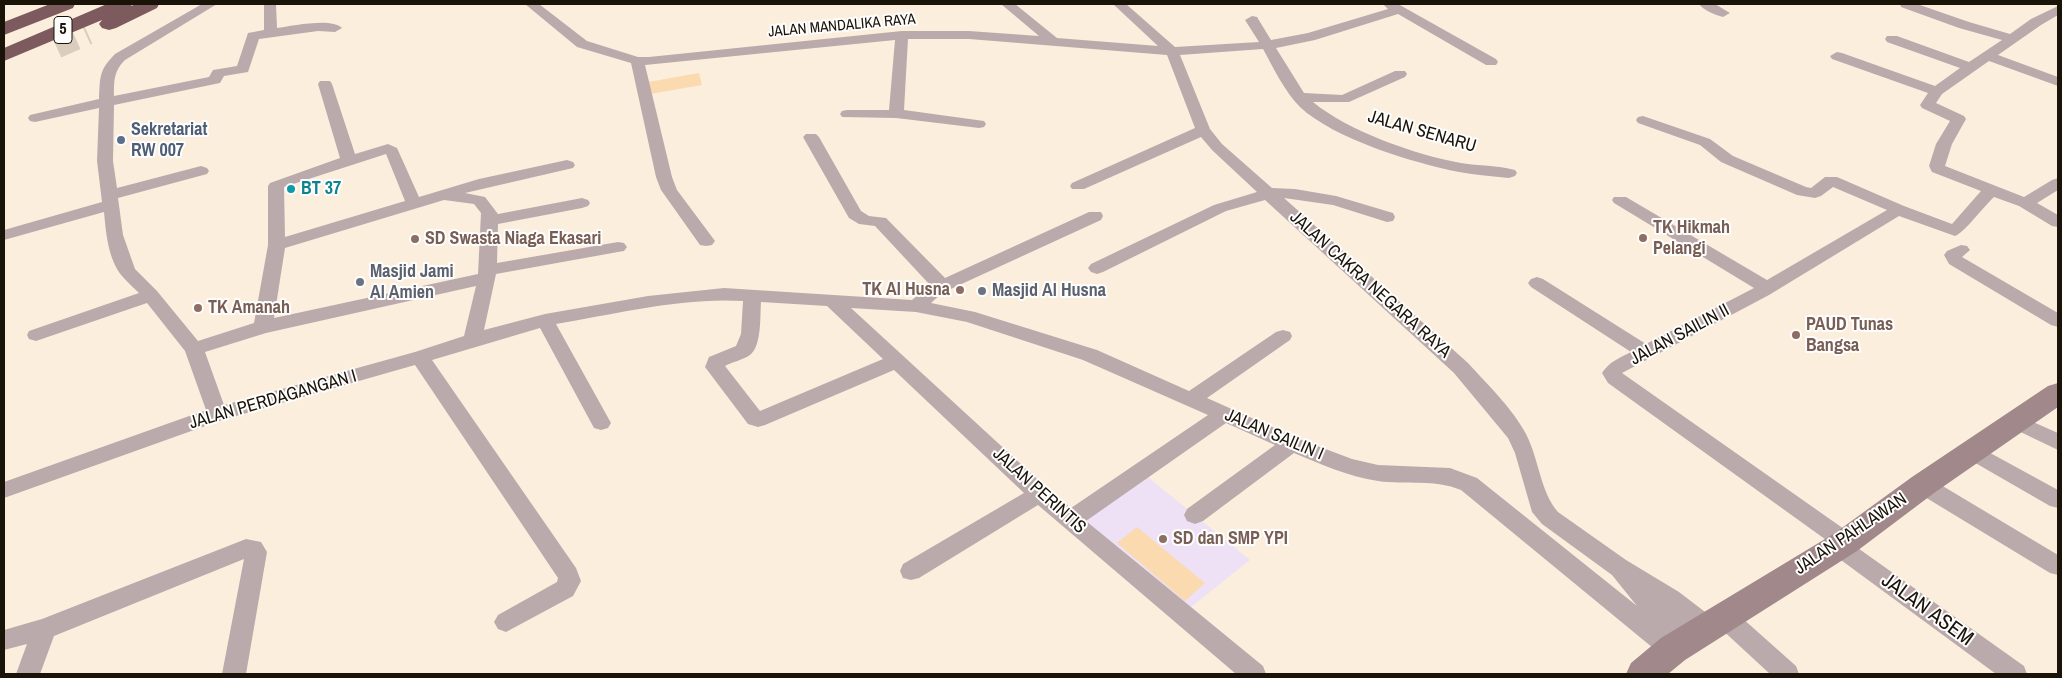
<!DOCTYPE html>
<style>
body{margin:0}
#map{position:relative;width:2062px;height:678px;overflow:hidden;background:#fceedd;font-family:"Archivo Narrow",sans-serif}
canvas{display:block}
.frame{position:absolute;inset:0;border:5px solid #1a1308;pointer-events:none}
</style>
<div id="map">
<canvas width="2062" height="678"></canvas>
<div class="frame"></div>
</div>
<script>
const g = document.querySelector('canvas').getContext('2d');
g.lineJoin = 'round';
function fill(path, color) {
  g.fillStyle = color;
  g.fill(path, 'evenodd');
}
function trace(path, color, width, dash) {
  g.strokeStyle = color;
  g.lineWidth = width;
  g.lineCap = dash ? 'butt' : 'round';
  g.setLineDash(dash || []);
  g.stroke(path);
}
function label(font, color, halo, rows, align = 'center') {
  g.font = font + ' "Archivo Narrow",sans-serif';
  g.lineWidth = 4;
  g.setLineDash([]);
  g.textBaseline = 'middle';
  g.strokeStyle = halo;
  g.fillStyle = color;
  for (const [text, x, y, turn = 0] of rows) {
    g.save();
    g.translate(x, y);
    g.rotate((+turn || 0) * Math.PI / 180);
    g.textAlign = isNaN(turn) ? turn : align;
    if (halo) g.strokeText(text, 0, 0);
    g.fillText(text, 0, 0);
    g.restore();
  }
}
const education = new Path2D(`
 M 1143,473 L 1250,560 L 1185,612 L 1079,518 Z`);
const green = new Path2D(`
 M 699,73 L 702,85 L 650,94 L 648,82 Z
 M 1137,527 L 1205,583 L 1185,601 L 1117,543 Z`);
const highwayTunnel = new Path2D(`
 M 57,48 L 88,34`);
const street = new Path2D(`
 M 202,4 L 217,4 L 125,60 C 114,71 114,80 114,96 L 209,77 L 213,70 L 237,66 L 248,33 L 264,30 L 264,4 L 276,4 L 277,28 C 291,26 332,17 342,28 L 335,32 L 318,31 L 259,39 L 248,72 L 224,76 L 220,83 L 215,84 L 114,105 L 113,161 L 117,188 L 201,166 L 207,168 L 209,171 L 207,174 L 118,198 L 123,235 L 135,269 L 157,291 L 198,341 L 254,323 L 268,245 L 268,186 L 270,183 L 340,158 L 318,84 L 320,81 L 330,81 L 332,84 L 355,154 L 388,144 L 397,148 L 419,197 L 479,179 L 567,160 L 573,162 L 575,165 L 573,168 L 465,193 L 485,197 L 498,214 L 582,198 L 588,200 L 590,203 L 588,206 L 582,208 L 498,224 L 497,263 L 618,242 L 624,243 L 627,247 L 624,251 L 618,252 L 496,274 L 484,330 L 545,314 L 648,296 L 724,288 L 912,300 L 930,285 L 875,226 L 859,224 L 849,218 L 803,137 L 806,134 L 816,134 L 819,137 L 861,211 L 869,216 L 886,218 L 945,278 L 1089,212 L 1101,212 L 1103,216 L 1101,220 L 942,293 L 931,303 L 975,312 L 1097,350 L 1189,391 L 1276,332 L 1283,330 L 1290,332 L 1292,336 L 1290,340 L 1207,398 L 1299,439 L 1352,459 L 1378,465 L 1450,468 L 1477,478 L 1637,606 L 1612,575 L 1542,524 L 1532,512 L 1515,453 L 1508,438 L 1454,373 L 1265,200 L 1226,211 L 1103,272 L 1097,274 L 1091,272 L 1088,268 L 1091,264 L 1214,205 L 1257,192 L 1212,150 L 1201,137 L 1084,189 L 1072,189 L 1070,186 L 1072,183 L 1195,128 L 1167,55 L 969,39 L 908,39 L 904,110 L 984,121 L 986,124 L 984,127 L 979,128 L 896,118 L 842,117 L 840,114 L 842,111 L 847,110 L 889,110 L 895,40 L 645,65 L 672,177 L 677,190 L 715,241 L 712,245 L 706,246 L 700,245 L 661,190 L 656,177 L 631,63 L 577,47 L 525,4 L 539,4 L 587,41 L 638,57 L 649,57 L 902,31 L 969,31 L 1039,36 L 1001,4 L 1015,4 L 1057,38 L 1158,46 L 1113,4 L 1126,4 L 1175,47 L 1259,42 L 1245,20 L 1252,16 L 1257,17 L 1271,40 L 1308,33 L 1388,9 L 1383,4 L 1398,4 L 1496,59 L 1498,62 L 1496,65 L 1486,65 L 1398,14 L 1315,40 L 1276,48 L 1304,93 L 1342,95 L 1395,71 L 1405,71 L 1407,74 L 1405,77 L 1349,102 L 1313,102 C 1348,131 1416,155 1461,163 C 1479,166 1497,165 1515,170 L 1517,173 L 1515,176 L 1509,178 C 1492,176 1476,175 1459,172 C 1414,163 1334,139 1300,107 C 1285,92 1274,69 1263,49 L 1180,55 L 1210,129 L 1222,144 L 1272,188 L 1295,189 L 1336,196 L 1393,213 L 1395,217 L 1393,221 L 1387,222 L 1333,205 L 1284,198 L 1468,363 C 1487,384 1513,409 1526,434 C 1539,459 1540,491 1558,512 L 1626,560 L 1679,592 L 1713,618 L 1716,609 L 1724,606 L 1732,609 L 1796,666 L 1799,674 L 1770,674 L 1718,626 L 1715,634 L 1707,637 L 1699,634 L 1701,639 L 1697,646 L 1689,649 L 1685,648 L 1682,657 L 1673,660 L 1664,657 L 1461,490 C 1435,479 1406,485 1378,481 C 1349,477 1321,464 1294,453 L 1203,521 L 1195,524 L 1187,521 L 1184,515 L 1187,509 L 1275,445 L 1226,423 L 1086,521 L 1263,666 L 1266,674 L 1236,674 L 1038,505 L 919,578 L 911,580 L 903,578 L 900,571 L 903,564 L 1024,493 L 894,370 L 765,425 L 758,427 L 748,424 L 705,367 L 709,357 L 736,346 L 741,334 L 743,301 C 683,297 615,314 556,324 L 611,423 L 608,428 L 601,430 L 594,428 L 540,328 L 432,360 L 576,568 L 581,581 L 573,596 L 506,632 L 498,629 L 494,622 L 498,615 L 557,582 L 558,578 L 415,365 L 222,420 L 4,498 L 4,482 L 206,410 L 185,351 L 147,303 L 36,341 L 29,339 L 27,335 L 29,331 L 139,293 C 133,287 127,282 122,276 C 108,259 106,233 104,212 L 4,240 L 4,230 L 102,202 L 97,161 L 99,108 L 35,122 L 30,121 L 28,118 L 30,115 L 99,99 C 100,77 99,70 115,54 ZM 386,154 L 405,201 L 285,237 L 284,187 ZM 444,200 L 474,204 L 481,213 L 478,274 L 274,318 L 285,248 ZM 476,286 L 464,336 L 415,352 L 224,405 L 205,352 L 266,333 ZM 761,302 L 827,306 L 883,359 L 760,411 L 725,366 C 732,362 743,360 750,355 C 762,346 760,315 761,302 ZM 851,308 L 916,312 L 967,322 L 1083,360 L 1208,415 L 1071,508 L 1047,488 Z
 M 1699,4 L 1715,4 L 1730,13 L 1723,17 C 1715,15 1703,10 1699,4 Z
 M 1900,4 L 1917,4 L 1969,22 L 2010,34 L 2031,19 L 2058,6 L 2058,15 L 2041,25 L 1998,55 L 2058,77 L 2058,86 L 1989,61 L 1942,94 L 1936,103 L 1964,116 L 1966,119 L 1952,144 L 1945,166 L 2024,197 L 2052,180 L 2058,178 L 2058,190 L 2037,203 L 2058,215 L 2058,227 L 2052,226 L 2019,206 L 1994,197 C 1985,205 1963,234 1955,236 L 1899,216 L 1769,295 L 1622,373 L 1854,536 L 1857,542 L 1855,546 L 2024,666 L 2027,674 L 1996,674 L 1830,552 L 1827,546 L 1829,542 L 1608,383 L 1602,373 C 1609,362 1619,358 1631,352 L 1531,287 L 1528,283 L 1531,279 L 1537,277 L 1543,279 L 1646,344 L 1754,288 L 1614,203 L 1612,200 L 1614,197 L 1626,197 L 1767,280 L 1887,210 L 1833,187 L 1821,196 L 1815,198 L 1797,195 L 1721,162 L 1700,145 L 1638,123 L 1636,120 L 1638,117 L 1643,116 L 1710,139 L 1733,156 L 1806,187 L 1811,188 L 1825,177 L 1837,177 L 1904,206 L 1952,224 L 1981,191 L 1932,172 L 1929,166 L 1936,144 L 1950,121 L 1922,108 L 1920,105 L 1928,93 L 1832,59 L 1830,56 L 1837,52 L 1842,53 L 1935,86 L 1960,68 L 1887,42 L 1885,39 L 1887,36 L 1897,36 L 1969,62 L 2002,40 L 1959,28 L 1901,7 Z
 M 1961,245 L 1967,246 L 1970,250 L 1962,257 L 2058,313 L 2058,327 L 2051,325 L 1949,264 L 1944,255 L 1947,251 Z
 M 2015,414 L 2058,433 L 2058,450 L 2008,426 L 2005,421 L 2008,416 Z
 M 1972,443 L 2058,490 L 2058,508 L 2050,506 L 1965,457 L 1962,451 L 1965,445 Z
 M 1923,477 L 1931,479 L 2058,555 L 2058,575 L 2050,573 L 1915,491 L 1912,485 L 1915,479 Z
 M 246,539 L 261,542 L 267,552 L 246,674 L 222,674 L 244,559 L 54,636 L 40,674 L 16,674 L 27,644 L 4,650 L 4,630 L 42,619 Z`);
const secondary = new Path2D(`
 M 2058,383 L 2058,407 L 1934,493 L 1857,551 L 1685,660 L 1668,674 L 1626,674 L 1631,663 L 1661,638 L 1835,533 L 1912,477 L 2048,386 Z`);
const highway = new Path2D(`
 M 50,4 L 75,4 L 73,8 L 4,35 L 4,22 Z
 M 107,4 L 132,4 L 131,6 L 136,4 L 159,4 L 157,8 L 116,28 L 109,30 L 102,28 L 99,24 L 102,20 L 4,61 L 4,48 Z`);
const markers = [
 [121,140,5,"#5c6f8a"],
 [291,189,5,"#0f9aa8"],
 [1643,238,5,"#8d6e63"],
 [415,239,5,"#8d6e63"],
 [360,282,5,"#6b7280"],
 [960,290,5,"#8d6e63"],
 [982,291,5,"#6b7280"],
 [198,308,5,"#8d6e63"],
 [1796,335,5,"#8d6e63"],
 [1163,539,5,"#8d6e63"]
];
const farStreetnames = [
 ["JALAN MANDALIKA RAYA",842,26,-5]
];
const shields = [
 [63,30,18]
];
const shieldNames = [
 ["5",63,30]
];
const serviceNames = [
 ["Sekretariat",131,130],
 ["RW 007",131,151]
];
const streetNames = [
 ["JALAN SENARU",1422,132,16],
 ["JALAN CAKRA NEGARA RAYA",1370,285,42],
 ["JALAN SAILIN II",1680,335,-28],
 ["JALAN PERDAGANGAN I",273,400,-16],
 ["JALAN SAILIN I",1274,435,23],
 ["JALAN PERINTIS",1039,491,42],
 ["JALAN PAHLAWAN",1851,534,-34]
];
const cultureNames = [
 ["BT 37",301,189]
];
const educationNames = [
 ["TK Hikmah",1653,228],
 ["Pelangi",1653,249],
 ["SD Swasta Niaga Ekasari",425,239],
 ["TK Al Husna",950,290,"right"],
 ["TK Amanah",208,308],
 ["PAUD Tunas",1806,325],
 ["Bangsa",1806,346],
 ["SD dan SMP YPI",1173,539]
];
const worshipNames = [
 ["Masjid Jami",370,272],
 ["Al Amien",370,293],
 ["Masjid Al Husna",992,291]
];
const nearStreetnames = [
 ["JALAN ASEM",1927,610,36]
];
fill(education, '#efe1f5');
fill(green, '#fbdab0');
trace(highwayTunnel, '#dacdbd', 21, [21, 11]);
fill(street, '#bbaaac');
fill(secondary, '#a1888a');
fill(highway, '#7c5a5e');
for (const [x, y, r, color] of markers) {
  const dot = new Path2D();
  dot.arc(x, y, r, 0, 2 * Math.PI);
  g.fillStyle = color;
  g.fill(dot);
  trace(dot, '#fefefe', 2);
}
label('15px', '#1a1308', '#fefefe', farStreetnames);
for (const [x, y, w] of shields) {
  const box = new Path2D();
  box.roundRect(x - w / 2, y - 13.5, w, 27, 4);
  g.fillStyle = '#fefefe';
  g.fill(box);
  trace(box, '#1a1308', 1);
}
label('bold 16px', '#1a1308', null, shieldNames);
label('bold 18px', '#4e5e75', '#fefefe', serviceNames, 'left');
label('18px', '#1a1308', '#fefefe', streetNames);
label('bold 18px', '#0d838f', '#fefefe', cultureNames, 'left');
label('bold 18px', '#785e54', '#fefefe', educationNames, 'left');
label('bold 18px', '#5b616d', '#fefefe', worshipNames, 'left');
label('21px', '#1a1308', '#fefefe', nearStreetnames);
</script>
